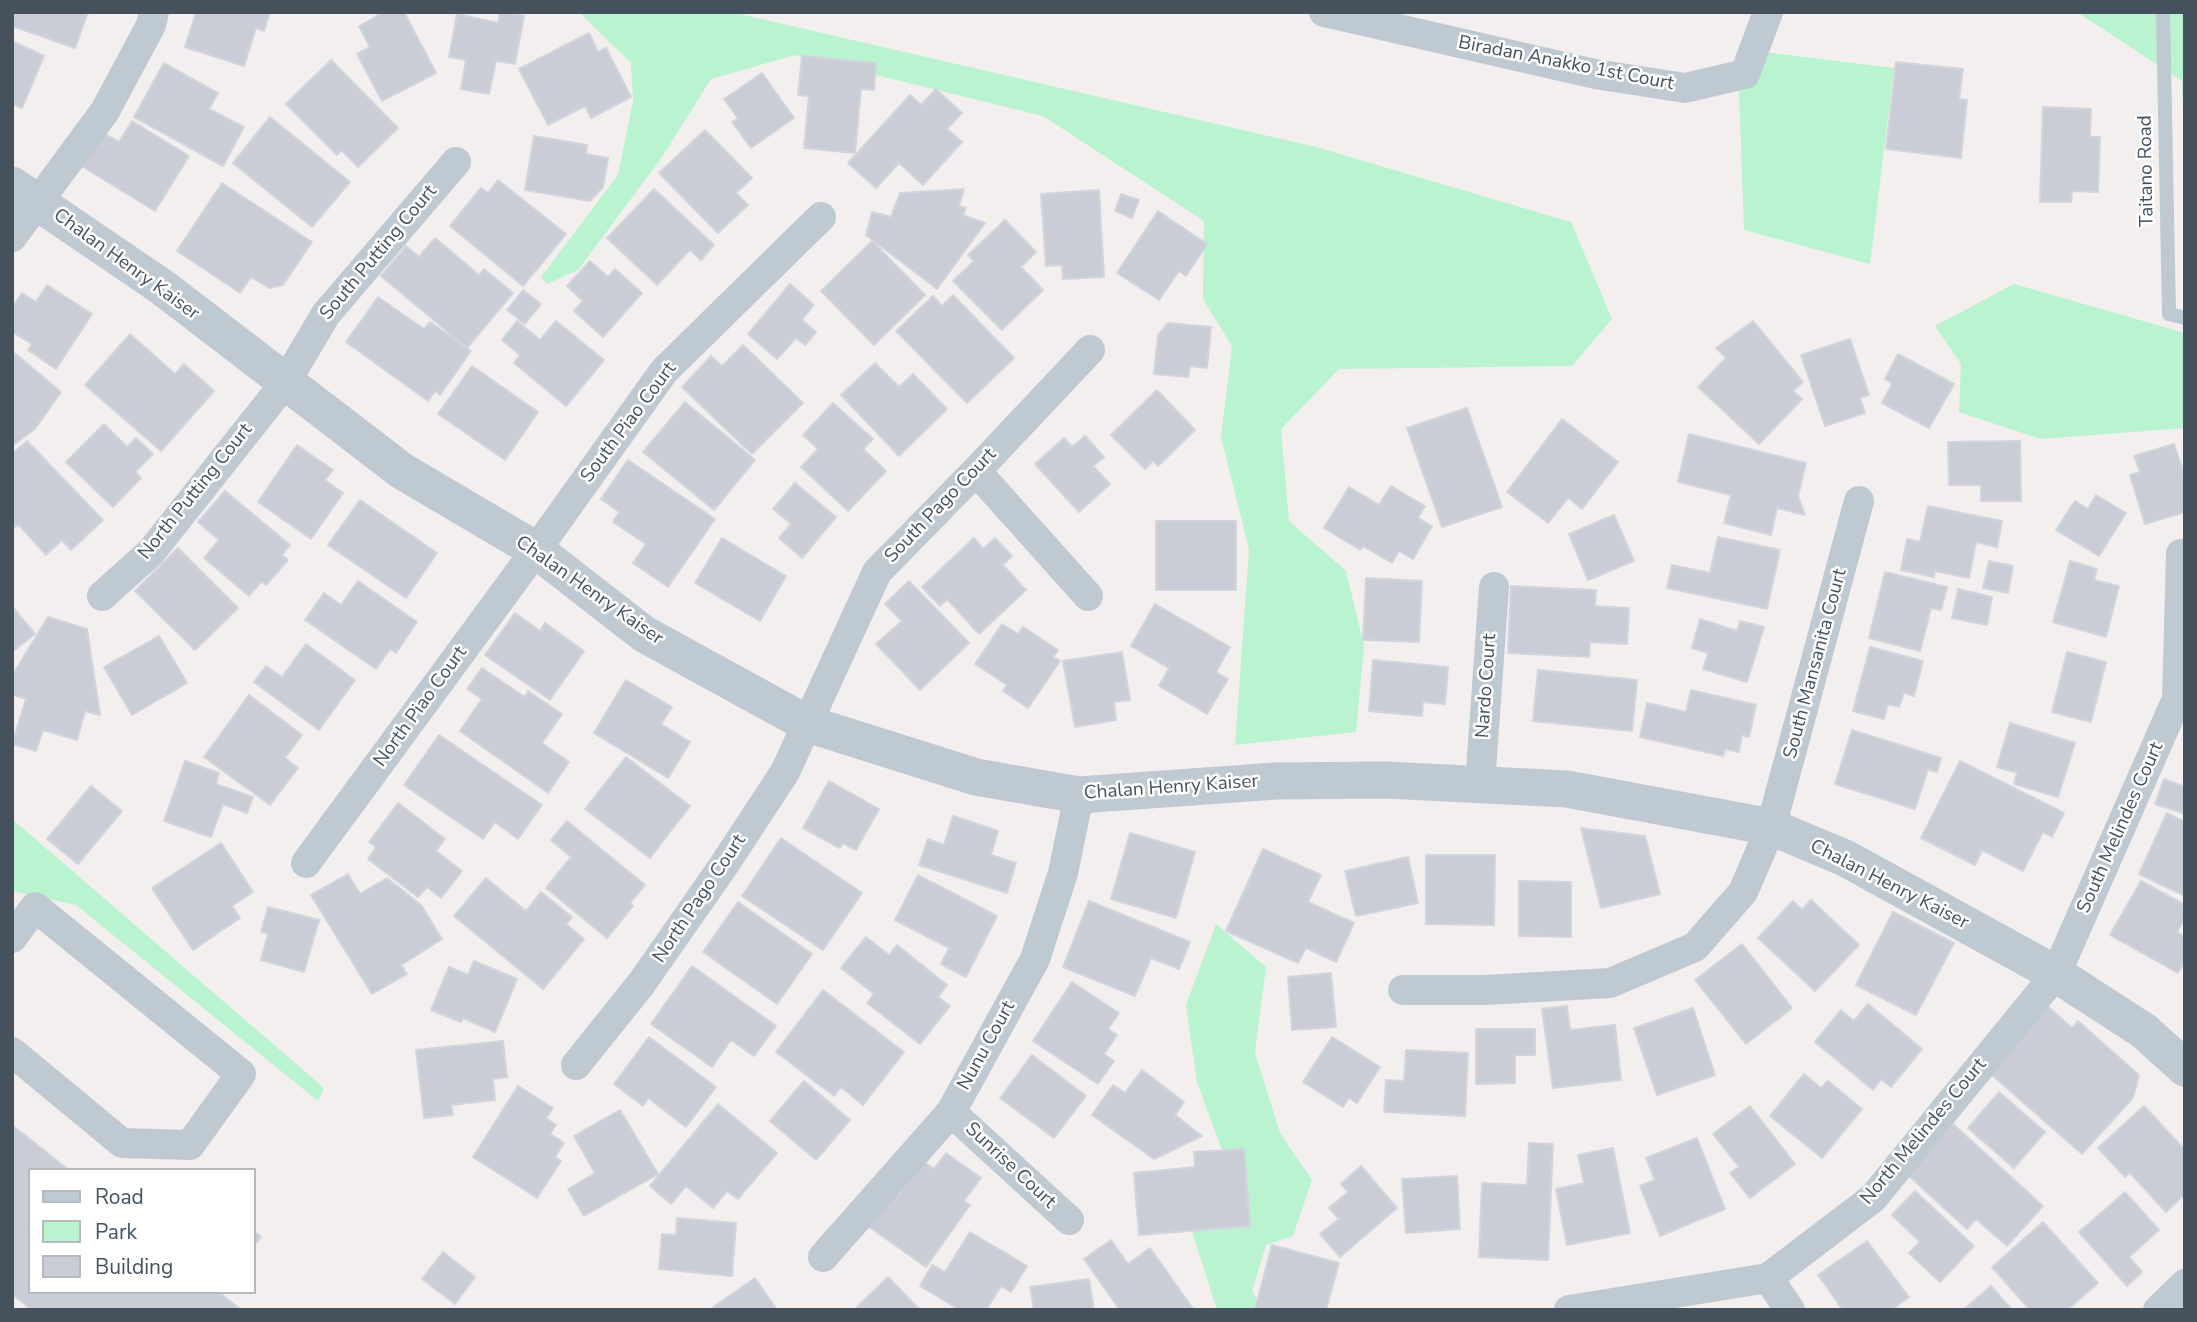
<!DOCTYPE html>
<style>
body{margin:0}
#map{position:relative;width:2197px;height:1322px;overflow:hidden;background:#f2efee;font-family:"Nunito Sans",sans-serif}
canvas{display:block}
.frame{position:absolute;inset:0;border:14px solid #45525e;pointer-events:none}
.legend{position:absolute;left:28px;top:1168px;width:228px;height:126px;box-sizing:border-box;background:#fff;border:2px solid #b5babf;margin:0;padding:9px 12px;list-style:none;font-size:21px;color:#45525e}
.legend li{display:flex;align-items:center;gap:14px;height:35px}
.legend b{width:35px;border:2px solid #b5babf}
</style>
<div id="map">
<canvas width="2197" height="1322"></canvas>
<div class="frame"></div>
<ul class="legend">
<li><b style="height:9px;background:#bec9d2"></b>Road</li>
<li><b style="height:19px;background:#b9f3d0"></b>Park</li>
<li><b style="height:19px;background:#cacdd5"></b>Building</li>
</ul>
</div>
<script>
const g = document.querySelector('canvas').getContext('2d');
g.lineJoin = 'round';
function fill(path, color) {
  g.fillStyle = color;
  g.fill(path, 'evenodd');
}
function trace(path, color, width, dash) {
  g.strokeStyle = color;
  g.lineWidth = width;
  g.lineCap = dash ? 'butt' : 'round';
  g.setLineDash(dash || []);
  g.stroke(path);
}
function label(font, color, halo, rows, align = 'center') {
  g.font = font + ' "Nunito Sans",sans-serif';
  g.lineWidth = 5;
  g.setLineDash([]);
  g.textBaseline = 'middle';
  g.strokeStyle = halo;
  g.fillStyle = color;
  for (const [text, x, y, turn = 0] of rows) {
    g.save();
    g.translate(x, y);
    g.rotate((+turn || 0) * Math.PI / 180);
    g.textAlign = isNaN(turn) ? turn : align;
    if (halo) g.strokeText(text, 0, 0);
    g.fillText(text, 0, 0);
    g.restore();
  }
}
const green = new Path2D(`
 M 579,12 L 731,12 L 1316,147 L 1571,222 L 1612,319 L 1572,366 L 1339,369 L 1281,429 L 1289,521 L 1346,571 L 1364,646 L 1356,732 L 1235,745 L 1249,549 L 1221,437 L 1232,346 L 1203,299 L 1204,221 L 1043,116 L 795,55 L 711,79 L 660,160 L 578,270 L 547,284 L 541,277 L 618,175 L 633,101 L 631,63 Z
 M 2077,12 L 2185,12 L 2185,164 L 2182,81 Z
 M 1764,52 L 1894,68 L 1870,264 L 1744,230 L 1739,91 Z
 M 2014,284 L 2185,333 L 2185,428 L 2041,439 L 1959,412 L 1961,364 L 1935,326 Z
 M 12,819 L 324,1088 L 318,1101 L 76,905 L 12,891 Z
 M 1216,924 L 1266,967 L 1255,1053 L 1280,1133 L 1312,1180 L 1293,1236 L 1266,1245 L 1252,1291 L 1263,1310 L 1217,1310 L 1192,1231 L 1250,1226 L 1244,1149 L 1222,1150 L 1197,1082 L 1186,1005 Z`);
const building = new Path2D(`
 M 12,12 L 88,12 L 75,48 L 12,26 Z
 M 196,12 L 270,12 L 264,31 L 256,28 L 244,66 L 185,47 Z
 M 384,12 L 404,12 L 436,73 L 382,101 L 357,54 L 370,47 L 359,26 Z
 M 500,12 L 524,16 L 515,64 L 496,61 L 489,94 L 461,89 L 466,60 L 449,57 L 457,14 L 498,23 Z
 M 589,33 L 598,52 L 606,48 L 631,97 L 591,118 L 585,106 L 548,125 L 519,69 Z
 M 12,41 L 44,56 L 22,108 L 12,104 Z
 M 802,56 L 876,63 L 874,90 L 861,89 L 855,153 L 804,148 L 809,96 L 798,95 Z
 M 331,60 L 398,128 L 358,167 L 341,150 L 337,155 L 286,104 Z
 M 1896,62 L 1963,69 L 1959,99 L 1967,100 L 1961,158 L 1886,149 Z
 M 164,63 L 218,93 L 209,109 L 244,127 L 223,166 L 134,117 Z
 M 762,73 L 794,118 L 751,148 L 732,122 L 738,118 L 724,99 Z
 M 936,89 L 962,113 L 947,129 L 962,142 L 923,185 L 899,163 L 876,188 L 848,163 L 910,95 L 921,105 Z
 M 2043,107 L 2091,109 L 2090,137 L 2100,137 L 2098,192 L 2072,191 L 2071,202 L 2040,202 Z
 M 270,117 L 350,182 L 312,227 L 233,163 Z
 M 132,121 L 189,156 L 155,211 L 80,165 L 100,131 L 119,142 Z
 M 705,130 L 752,178 L 736,193 L 748,205 L 718,233 L 659,173 Z
 M 534,136 L 587,145 L 586,154 L 608,158 L 603,187 L 590,201 L 525,190 Z
 M 498,180 L 566,234 L 523,286 L 450,226 L 481,188 L 488,193 Z
 M 222,183 L 312,242 L 283,285 L 269,288 L 251,277 L 240,293 L 177,251 Z
 M 654,189 L 714,245 L 701,260 L 690,250 L 657,285 L 607,238 Z
 M 964,189 L 959,206 L 966,208 L 963,215 L 985,223 L 937,289 L 866,235 L 872,212 L 891,217 L 900,193 Z
 M 1099,190 L 1104,277 L 1063,279 L 1062,265 L 1046,266 L 1041,194 Z
 M 1121,194 L 1139,200 L 1132,218 L 1115,211 Z
 M 1158,211 L 1207,244 L 1186,276 L 1179,271 L 1159,300 L 1117,273 Z
 M 1005,220 L 1036,252 L 1021,267 L 1043,290 L 1002,330 L 953,281 L 974,261 L 968,255 Z
 M 435,238 L 479,275 L 484,269 L 513,293 L 467,348 L 381,276 L 406,246 L 419,257 Z
 M 872,241 L 925,295 L 874,345 L 821,291 Z
 M 590,261 L 608,277 L 615,269 L 642,293 L 603,337 L 574,311 L 583,301 L 567,286 Z
 M 790,284 L 814,305 L 802,320 L 816,332 L 805,345 L 796,338 L 777,359 L 748,334 Z
 M 47,285 L 92,314 L 56,369 L 28,350 L 32,344 L 12,332 L 12,308 L 22,293 L 36,302 Z
 M 523,290 L 541,304 L 525,324 L 507,310 Z
 M 953,295 L 1014,358 L 967,403 L 896,331 L 933,296 L 942,306 Z
 M 378,297 L 424,329 L 430,322 L 471,351 L 440,395 L 435,391 L 428,401 L 346,342 Z
 M 517,321 L 540,340 L 556,321 L 604,360 L 566,406 L 514,363 L 520,355 L 502,340 Z
 M 1753,321 L 1803,382 L 1793,391 L 1802,399 L 1759,444 L 1698,387 L 1726,358 L 1716,348 Z
 M 1168,323 L 1211,327 L 1207,368 L 1190,366 L 1188,377 L 1154,374 L 1158,335 Z
 M 130,334 L 175,374 L 184,364 L 214,391 L 161,451 L 85,385 Z
 M 1850,339 L 1869,395 L 1860,398 L 1865,413 L 1825,426 L 1801,355 Z
 M 743,345 L 803,403 L 752,454 L 682,387 L 711,356 L 722,366 Z
 M 12,351 L 61,392 L 35,429 L 12,446 Z
 M 1898,354 L 1954,384 L 1929,428 L 1882,403 L 1892,384 L 1885,379 Z
 M 875,363 L 899,387 L 913,374 L 947,409 L 899,456 L 841,395 Z
 M 472,366 L 538,412 L 505,460 L 438,414 Z
 M 1157,390 L 1195,430 L 1158,466 L 1153,461 L 1145,469 L 1111,435 Z
 M 685,402 L 755,460 L 714,510 L 643,452 Z
 M 833,403 L 873,439 L 863,449 L 886,471 L 848,511 L 801,467 L 818,449 L 803,435 Z
 M 1467,408 L 1502,507 L 1442,527 L 1407,428 Z
 M 1562,419 L 1618,462 L 1582,509 L 1568,498 L 1548,523 L 1507,492 Z
 M 104,424 L 127,447 L 136,438 L 153,454 L 135,472 L 141,478 L 113,507 L 66,462 Z
 M 1689,434 L 1806,463 L 1798,496 L 1805,515 L 1777,508 L 1771,535 L 1724,523 L 1731,495 L 1678,482 Z
 M 1085,436 L 1104,457 L 1093,466 L 1110,484 L 1079,512 L 1035,464 L 1064,438 L 1072,447 Z
 M 27,441 L 103,520 L 71,550 L 62,540 L 46,555 L 19,525 L 12,528 L 12,454 Z
 M 2020,441 L 2021,501 L 1981,501 L 1981,485 L 1949,485 L 1948,442 Z
 M 2174,444 L 2185,477 L 2185,512 L 2145,524 L 2130,475 L 2140,472 L 2134,456 Z
 M 297,445 L 333,470 L 325,480 L 343,493 L 311,539 L 258,502 Z
 M 628,460 L 715,519 L 668,587 L 633,563 L 646,544 L 613,522 L 619,512 L 601,499 Z
 M 795,483 L 836,517 L 802,558 L 779,538 L 791,524 L 773,509 Z
 M 1391,486 L 1425,506 L 1418,518 L 1432,526 L 1413,559 L 1399,551 L 1392,563 L 1363,546 L 1360,550 L 1324,528 L 1349,487 L 1379,505 Z
 M 225,491 L 290,545 L 282,555 L 288,560 L 266,585 L 262,581 L 249,596 L 204,558 L 219,540 L 198,522 Z
 M 2096,495 L 2126,513 L 2099,556 L 2056,530 L 2075,501 L 2088,509 Z
 M 360,500 L 437,553 L 406,598 L 328,545 Z
 M 1928,506 L 2002,521 L 1997,547 L 1976,542 L 1969,578 L 1935,571 L 1934,577 L 1901,570 L 1907,539 L 1920,542 Z
 M 1614,515 L 1634,561 L 1588,580 L 1569,534 Z
 M 1156,521 L 1236,521 L 1236,590 L 1156,590 Z
 M 1718,537 L 1780,550 L 1767,609 L 1667,588 L 1672,565 L 1710,573 Z
 M 722,538 L 786,576 L 760,621 L 695,583 Z
 M 974,538 L 983,549 L 995,538 L 1012,556 L 1003,565 L 1026,590 L 979,634 L 947,599 L 940,606 L 922,587 Z
 M 178,548 L 238,608 L 195,650 L 135,591 Z
 M 1989,561 L 2013,566 L 2008,593 L 1983,588 Z
 M 2070,561 L 2097,569 L 2094,580 L 2119,586 L 2106,637 L 2053,622 Z
 M 1885,572 L 1947,587 L 1941,610 L 1931,608 L 1920,651 L 1869,638 Z
 M 1366,578 L 1422,581 L 1419,642 L 1363,640 Z
 M 358,581 L 417,622 L 396,653 L 390,649 L 376,669 L 305,620 L 324,593 L 341,605 Z
 M 909,581 L 969,643 L 920,690 L 876,644 L 902,621 L 885,604 Z
 M 1511,586 L 1596,590 L 1595,606 L 1629,608 L 1627,644 L 1590,642 L 1589,657 L 1508,653 Z
 M 1958,589 L 1992,597 L 1987,625 L 1952,618 Z
 M 1155,604 L 1230,647 L 1216,672 L 1228,679 L 1207,714 L 1159,686 L 1169,668 L 1131,646 Z
 M 12,606 L 35,634 L 12,652 Z
 M 515,613 L 540,631 L 545,623 L 584,651 L 550,700 L 485,655 Z
 M 48,617 L 87,629 L 100,715 L 85,711 L 77,740 L 43,730 L 36,751 L 12,744 L 26,699 L 12,694 L 12,676 Z
 M 1700,619 L 1737,631 L 1740,621 L 1764,627 L 1747,682 L 1703,669 L 1708,653 L 1692,648 Z
 M 1002,624 L 1018,634 L 1023,627 L 1058,650 L 1053,657 L 1060,661 L 1028,708 L 1003,691 L 1007,685 L 975,664 Z
 M 159,636 L 187,683 L 132,715 L 104,667 Z
 M 306,644 L 355,680 L 319,730 L 254,682 L 266,666 L 282,677 Z
 M 1870,647 L 1923,661 L 1914,696 L 1904,693 L 1899,707 L 1888,704 L 1884,719 L 1853,711 Z
 M 1122,652 L 1130,700 L 1114,702 L 1116,720 L 1075,727 L 1063,661 Z
 M 2067,652 L 2106,662 L 2091,722 L 2052,712 Z
 M 1373,660 L 1448,667 L 1445,704 L 1423,702 L 1422,716 L 1369,711 Z
 M 482,668 L 525,697 L 528,691 L 562,714 L 542,743 L 569,762 L 548,793 L 460,731 L 482,699 L 467,689 Z
 M 1538,670 L 1637,680 L 1632,731 L 1533,721 Z
 M 626,680 L 672,707 L 661,724 L 690,742 L 668,778 L 594,733 Z
 M 1691,690 L 1756,705 L 1749,737 L 1742,735 L 1739,752 L 1725,749 L 1723,756 L 1640,737 L 1647,703 L 1686,712 Z
 M 249,695 L 302,735 L 285,758 L 298,768 L 270,805 L 204,757 Z
 M 2010,723 L 2075,743 L 2058,797 L 2014,784 L 2017,773 L 1997,767 Z
 M 1852,730 L 1941,758 L 1937,772 L 1928,769 L 1915,809 L 1835,784 Z
 M 439,735 L 542,805 L 518,839 L 495,822 L 483,839 L 404,785 Z
 M 626,757 L 690,806 L 650,858 L 585,809 Z
 M 185,761 L 219,773 L 216,784 L 253,797 L 247,813 L 223,804 L 211,837 L 164,821 Z
 M 1960,761 L 2064,813 L 2052,837 L 2043,832 L 2023,871 L 1982,850 L 1975,865 L 1921,838 Z
 M 2164,779 L 2185,787 L 2185,814 L 2155,804 Z
 M 829,781 L 879,809 L 856,850 L 843,843 L 840,848 L 803,828 Z
 M 91,786 L 122,811 L 78,864 L 47,839 Z
 M 398,803 L 445,839 L 436,851 L 462,871 L 441,898 L 427,887 L 418,897 L 368,859 L 376,847 L 369,842 Z
 M 2167,813 L 2185,822 L 2185,896 L 2139,874 Z
 M 953,816 L 998,831 L 991,855 L 1016,863 L 1007,893 L 919,865 L 928,839 L 944,845 Z
 M 567,821 L 645,885 L 630,903 L 633,906 L 607,938 L 546,888 L 571,857 L 551,840 Z
 M 1581,828 L 1645,836 L 1660,894 L 1601,908 Z
 M 1130,833 L 1195,852 L 1176,918 L 1111,899 Z
 M 781,838 L 862,893 L 823,950 L 742,896 Z
 M 221,843 L 253,892 L 232,906 L 240,918 L 193,950 L 152,888 Z
 M 1263,849 L 1321,875 L 1308,902 L 1354,923 L 1336,962 L 1306,948 L 1298,963 L 1226,931 Z
 M 1426,855 L 1495,855 L 1494,925 L 1426,924 Z
 M 1408,857 L 1418,903 L 1356,916 L 1345,871 Z
 M 348,874 L 360,894 L 387,878 L 421,905 L 442,939 L 401,965 L 407,974 L 372,994 L 311,895 Z
 M 918,875 L 997,916 L 966,977 L 941,964 L 949,948 L 895,920 Z
 M 486,878 L 526,911 L 541,892 L 572,917 L 566,924 L 584,939 L 543,989 L 454,916 Z
 M 1519,881 L 1571,882 L 1571,937 L 1519,936 Z
 M 2141,881 L 2185,905 L 2185,918 L 2177,932 L 2185,937 L 2185,960 L 2178,973 L 2110,935 Z
 M 1811,900 L 1859,945 L 1815,991 L 1758,938 L 1793,901 L 1802,910 Z
 M 1089,901 L 1190,942 L 1179,969 L 1151,958 L 1135,996 L 1063,967 Z
 M 738,902 L 812,954 L 777,1004 L 703,952 Z
 M 268,907 L 319,920 L 304,972 L 261,960 L 268,934 L 261,932 Z
 M 1893,912 L 1954,943 L 1916,1015 L 1856,985 Z
 M 866,937 L 889,955 L 897,945 L 947,985 L 938,997 L 950,1006 L 920,1044 L 867,1003 L 874,994 L 841,968 Z
 M 1742,944 L 1792,1008 L 1746,1044 L 1695,980 Z
 M 474,961 L 517,979 L 495,1032 L 463,1018 L 461,1022 L 431,1010 L 449,967 L 468,975 Z
 M 692,966 L 776,1026 L 754,1056 L 731,1040 L 712,1067 L 651,1024 Z
 M 1331,973 L 1336,1027 L 1292,1030 L 1288,977 Z
 M 1072,982 L 1119,1013 L 1108,1029 L 1117,1035 L 1104,1054 L 1114,1061 L 1098,1084 L 1033,1041 Z
 M 823,990 L 904,1052 L 863,1105 L 841,1087 L 834,1096 L 776,1052 Z
 M 2043,1002 L 2072,1028 L 2078,1021 L 2139,1075 L 2133,1098 L 2082,1154 L 1984,1068 Z
 M 1868,1004 L 1922,1049 L 1891,1087 L 1881,1079 L 1873,1090 L 1815,1042 L 1841,1010 L 1854,1021 Z
 M 1567,1006 L 1570,1030 L 1615,1025 L 1621,1080 L 1553,1088 L 1542,1009 Z
 M 1693,1008 L 1715,1075 L 1657,1095 L 1634,1028 Z
 M 1476,1029 L 1535,1029 L 1535,1055 L 1515,1055 L 1515,1083 L 1476,1084 Z
 M 649,1037 L 716,1087 L 686,1127 L 648,1098 L 643,1106 L 614,1084 Z
 M 1332,1037 L 1380,1067 L 1357,1103 L 1349,1098 L 1343,1107 L 1303,1082 Z
 M 503,1041 L 507,1077 L 493,1079 L 495,1100 L 451,1105 L 453,1115 L 424,1118 L 416,1050 Z
 M 1406,1050 L 1468,1053 L 1465,1116 L 1384,1112 L 1386,1080 L 1404,1081 Z
 M 1032,1055 L 1086,1096 L 1054,1138 L 1000,1098 Z
 M 1142,1070 L 1184,1102 L 1175,1115 L 1202,1136 L 1154,1159 L 1092,1115 L 1113,1085 L 1125,1093 Z
 M 1804,1074 L 1821,1088 L 1828,1081 L 1862,1109 L 1822,1158 L 1770,1116 Z
 M 804,1081 L 850,1120 L 816,1160 L 770,1121 Z
 M 518,1086 L 553,1108 L 546,1118 L 556,1125 L 550,1134 L 564,1143 L 555,1157 L 561,1161 L 537,1198 L 473,1157 Z
 M 1999,1092 L 2045,1132 L 2014,1168 L 1968,1128 Z
 M 718,1104 L 777,1153 L 738,1199 L 727,1191 L 713,1208 L 686,1186 L 671,1204 L 650,1186 Z
 M 1750,1106 L 1795,1164 L 1750,1198 L 1730,1173 L 1739,1167 L 1713,1134 Z
 M 2144,1106 L 2185,1150 L 2185,1194 L 2166,1212 L 2130,1173 L 2125,1177 L 2098,1148 Z
 M 620,1110 L 658,1174 L 584,1216 L 568,1189 L 595,1173 L 574,1136 Z
 M 1953,1124 L 2043,1206 L 2007,1246 L 1976,1219 L 1967,1229 L 1907,1174 Z
 M 12,1125 L 69,1170 L 30,1170 L 30,1292 L 219,1292 L 241,1310 L 32,1310 L 12,1294 Z
 M 1697,1138 L 1725,1209 L 1660,1236 L 1640,1186 L 1655,1180 L 1646,1158 Z
 M 1529,1143 L 1553,1144 L 1548,1260 L 1479,1257 L 1482,1183 L 1527,1185 Z
 M 1613,1148 L 1630,1233 L 1567,1245 L 1556,1189 L 1584,1183 L 1578,1155 Z
 M 1244,1149 L 1250,1226 L 1139,1235 L 1134,1173 L 1195,1167 L 1194,1152 Z
 M 946,1153 L 981,1178 L 964,1201 L 970,1205 L 926,1267 L 865,1224 L 889,1190 L 898,1196 L 923,1161 L 934,1169 Z
 M 1361,1166 L 1397,1208 L 1340,1257 L 1320,1234 L 1339,1219 L 1329,1208 L 1348,1192 L 1341,1184 Z
 M 1457,1176 L 1460,1229 L 1406,1233 L 1402,1179 Z
 M 1915,1191 L 1974,1246 L 1940,1282 L 1909,1253 L 1920,1242 L 1892,1215 Z
 M 2125,1192 L 2159,1230 L 2129,1257 L 2142,1272 L 2127,1286 L 2079,1232 Z
 M 677,1218 L 736,1223 L 732,1276 L 659,1269 L 662,1234 L 676,1235 Z
 M 2043,1222 L 2098,1283 L 2067,1310 L 2030,1310 L 1992,1267 Z
 M 254,1231 L 261,1237 L 254,1246 Z
 M 970,1232 L 1027,1266 L 1011,1292 L 1001,1286 L 986,1310 L 960,1310 L 920,1286 L 932,1265 L 945,1272 Z
 M 1111,1240 L 1128,1264 L 1150,1248 L 1194,1310 L 1120,1310 L 1084,1259 Z
 M 1867,1241 L 1909,1297 L 1891,1310 L 1843,1310 L 1818,1275 Z
 M 1272,1245 L 1339,1263 L 1326,1310 L 1255,1310 Z
 M 443,1252 L 475,1277 L 455,1304 L 422,1279 Z
 M 888,1277 L 920,1310 L 854,1310 Z
 M 755,1278 L 777,1310 L 709,1310 Z
 M 1089,1279 L 1094,1310 L 1034,1310 L 1030,1287 Z
 M 1991,1286 L 2012,1310 L 1963,1310 Z`);
const service = new Path2D(`
 M 2163,12 L 2169,314 L 2185,318`);
const minor = new Path2D(`
 M 1324,12 L 1595,74 L 1685,88 L 1745,74 L 1768,12
 M 12,237 L 105,111 L 151,25 L 154,12
 M 976,471 L 1088,596
 M 102,596 L 151,552 L 285,383 L 326,314 L 456,162
 M 1480,785 L 1494,587
 M 306,863 L 536,550 L 664,371 L 821,217
 M 12,938 L 35,907 L 241,1074 L 190,1145 L 122,1143 L 12,1052
 M 1403,990 L 1485,990 L 1610,983 L 1695,947 L 1743,892 L 1771,827 L 1859,501
 M 576,1065 L 641,984 L 724,865 L 785,772 L 877,572 L 976,471 L 1090,350
 M 951,1112 L 1069,1220
 M 823,1257 L 951,1112 L 1035,959 L 1063,873 L 1079,795
 M 1768,1278 L 1790,1310
 M 1569,1310 L 1768,1278 L 1873,1198 L 2056,974 L 2177,699 L 2181,554
 M 2158,1310 L 2185,1284`);
const tertiary = new Path2D(`
 M 12,185 L 162,287 L 402,471 L 536,550 L 644,634 L 808,724 L 976,777 L 1079,795 L 1276,781 L 1386,780 L 1567,789 L 1771,827 L 1845,858 L 2056,974 L 2144,1031 L 2185,1068`);
const streetNames = [
 ["Biradan Anakko 1st Court",1566,64,11],
 ["Taitano Road",2147,171,-91],
 ["South Putting Court",379,253,-50],
 ["Chalan Henry Kaiser",126,265,36],
 ["South Piao Court",629,423,-53],
 ["North Putting Court",196,492,-51],
 ["South Pago Court",941,506,-46],
 ["Chalan Henry Kaiser",589,591,35],
 ["South Mansanita Court",1816,664,-75],
 ["Nardo Court",1487,686,-86],
 ["North Piao Court",421,707,-54],
 ["Chalan Henry Kaiser",1171,788,-4],
 ["South Melindes Court",2121,828,-66],
 ["Chalan Henry Kaiser",1889,885,27],
 ["North Pago Court",700,899,-56],
 ["Nunu Court",987,1046,-61],
 ["North Melindes Court",1924,1132,-50],
 ["Sunrise Court",1010,1166,43]
];
fill(green, '#b9f3d0');
fill(building, '#cacdd5');
trace(building, '#d2d5db', 2);
trace(service, '#bec9d2', 14);
trace(minor, '#bec9d2', 30);
trace(tertiary, '#bec9d2', 37);
label('19px', '#45525e', '#fff', streetNames);
</script>
